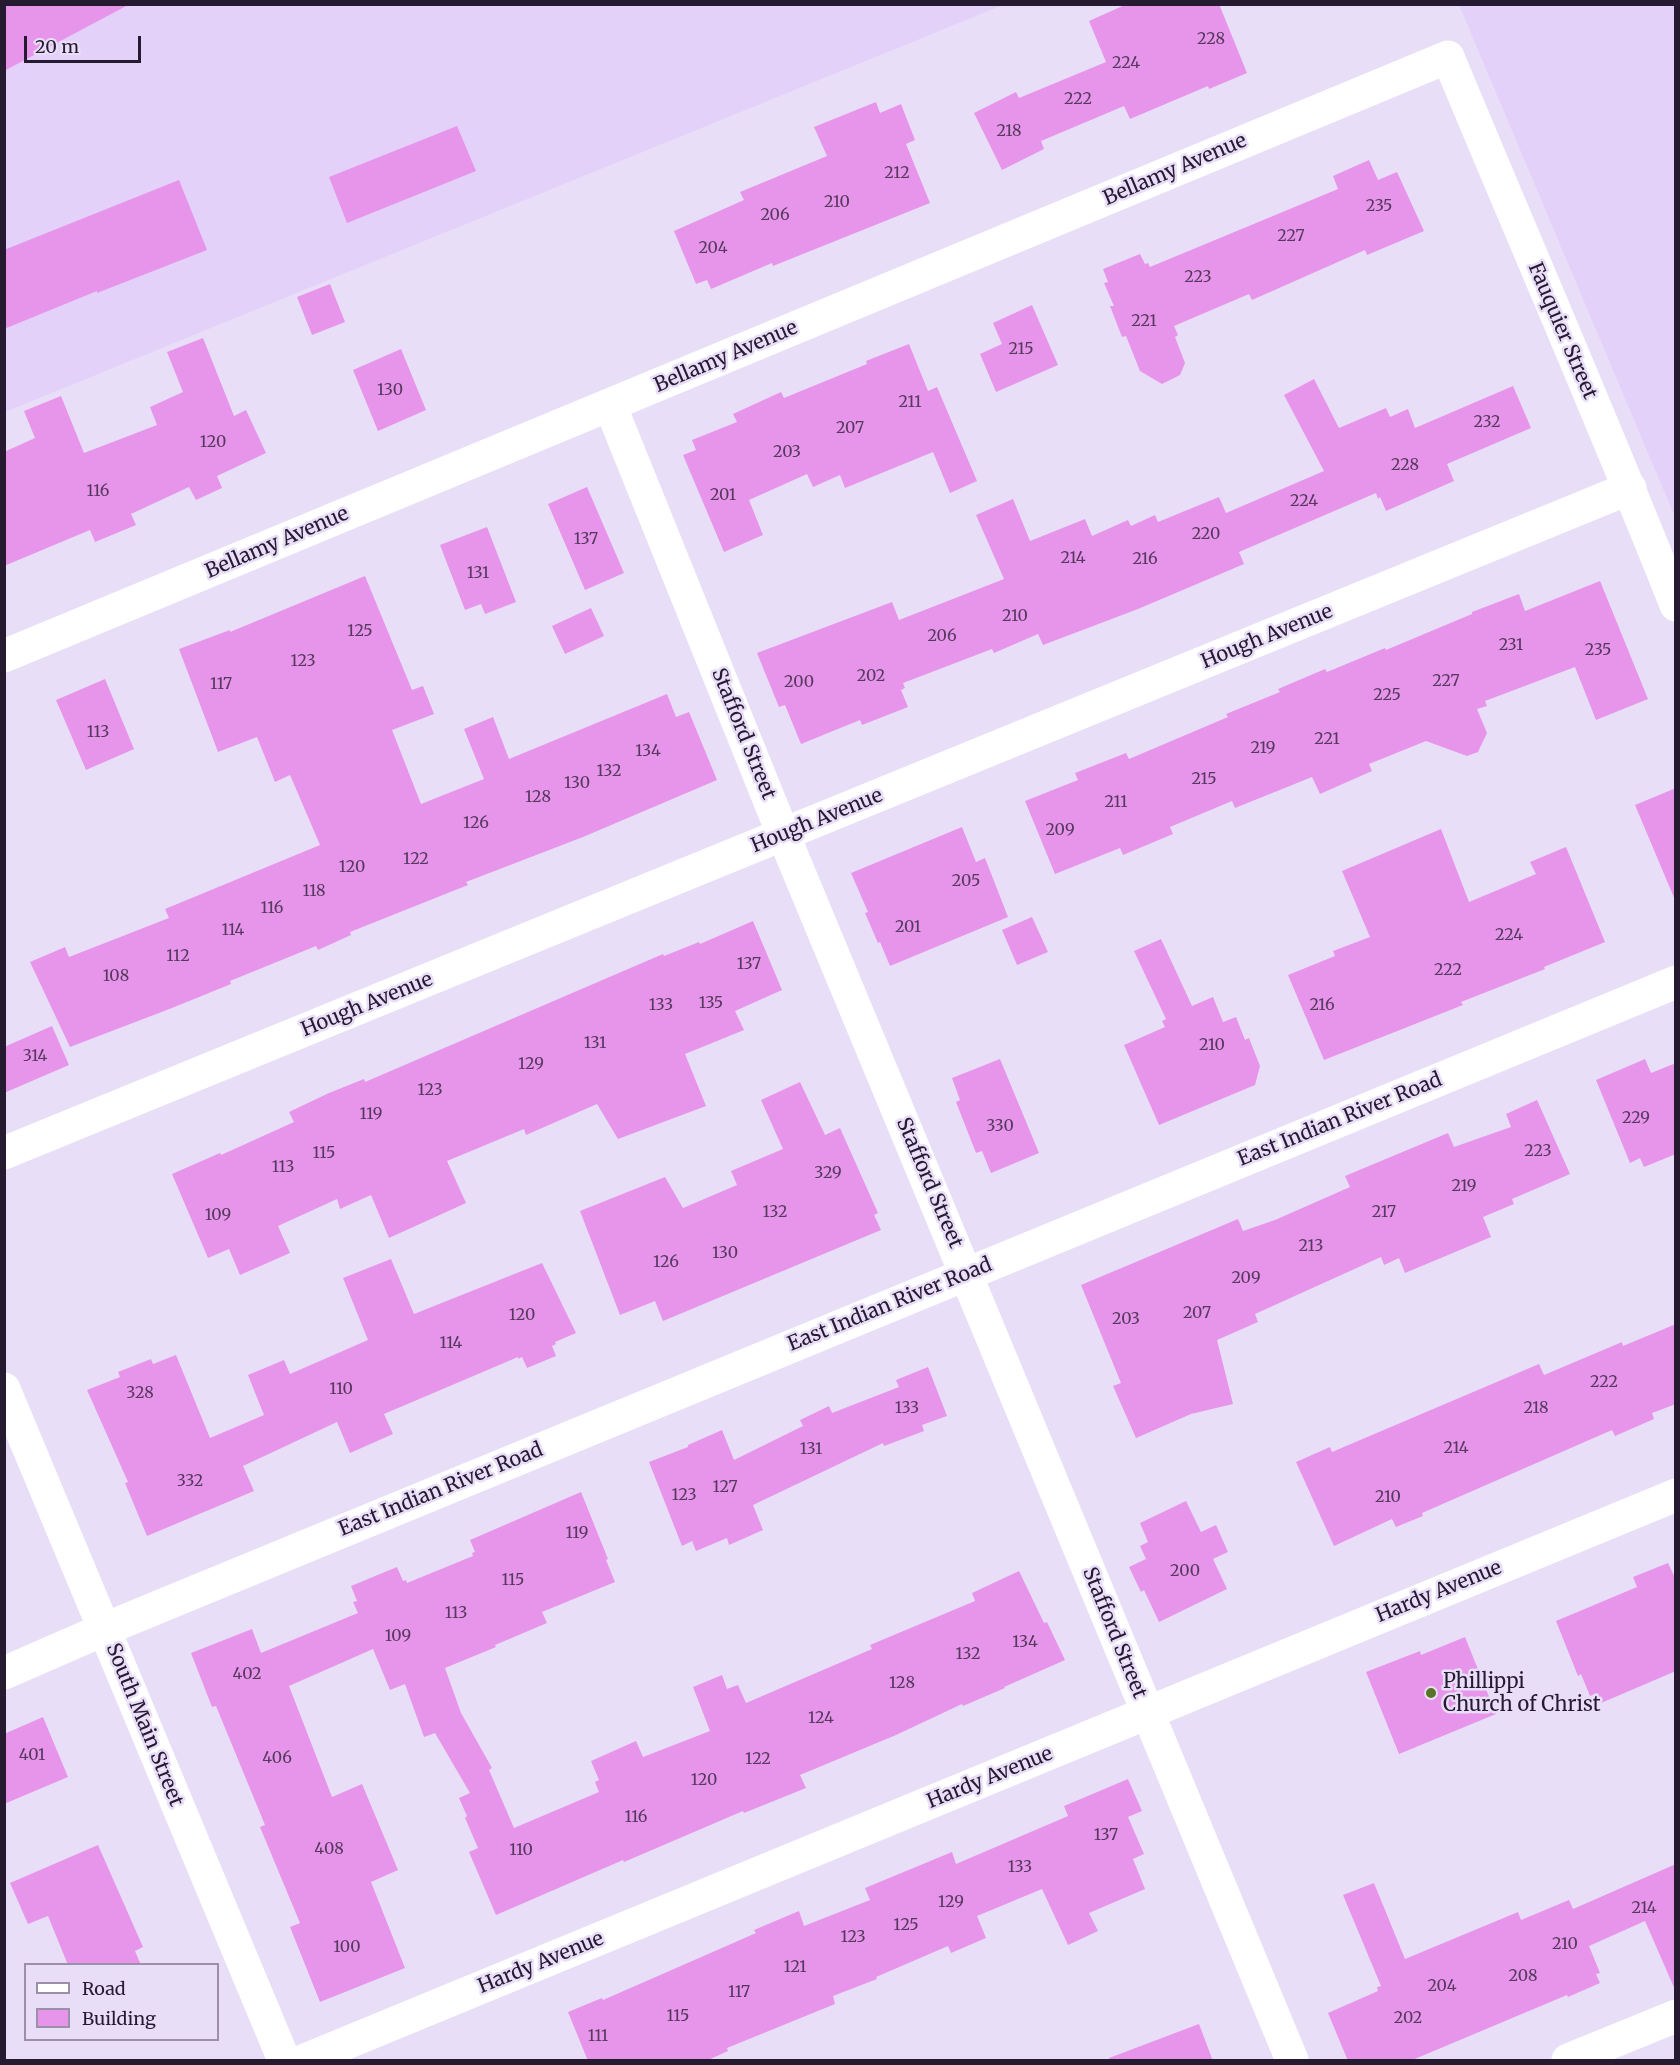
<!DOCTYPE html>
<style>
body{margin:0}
#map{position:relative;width:1680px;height:2065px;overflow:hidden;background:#e9def7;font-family:Merriweather,serif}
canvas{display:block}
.frame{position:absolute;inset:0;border:6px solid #251a30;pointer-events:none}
.legend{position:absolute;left:24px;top:1963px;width:195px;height:78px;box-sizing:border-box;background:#e9def7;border:2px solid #9b90a7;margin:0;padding:8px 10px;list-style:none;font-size:18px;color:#251a30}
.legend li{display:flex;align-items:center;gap:12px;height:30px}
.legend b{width:30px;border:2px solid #9b90a7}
.scale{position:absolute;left:24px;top:36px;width:117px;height:27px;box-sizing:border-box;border:3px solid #251a30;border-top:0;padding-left:8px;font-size:18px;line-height:21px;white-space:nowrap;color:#251a30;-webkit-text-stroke:4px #e9def7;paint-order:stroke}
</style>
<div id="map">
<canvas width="1680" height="2065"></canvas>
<div class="frame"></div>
<ul class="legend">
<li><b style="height:8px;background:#fff"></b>Road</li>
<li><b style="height:16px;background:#e795ea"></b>Building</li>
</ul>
<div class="scale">20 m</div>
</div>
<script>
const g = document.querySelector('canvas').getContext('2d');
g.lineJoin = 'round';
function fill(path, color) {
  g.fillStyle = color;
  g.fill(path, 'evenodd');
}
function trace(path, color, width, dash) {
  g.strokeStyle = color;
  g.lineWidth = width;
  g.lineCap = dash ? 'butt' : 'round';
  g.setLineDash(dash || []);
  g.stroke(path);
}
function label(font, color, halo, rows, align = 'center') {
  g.font = font + ' Merriweather,serif';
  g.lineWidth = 5;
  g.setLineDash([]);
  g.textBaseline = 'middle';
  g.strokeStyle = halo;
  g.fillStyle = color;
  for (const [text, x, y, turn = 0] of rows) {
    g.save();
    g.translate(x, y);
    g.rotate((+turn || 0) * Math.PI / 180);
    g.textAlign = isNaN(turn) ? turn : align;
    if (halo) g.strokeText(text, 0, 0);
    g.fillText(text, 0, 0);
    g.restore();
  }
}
const built = new Path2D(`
 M 5,5 L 1003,5 L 5,412 Z
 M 1459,5 L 1675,5 L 1675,517 Z`);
const building = new Path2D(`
 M 4,4 L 130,4 L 4,71 Z
 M 1127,4 L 1219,4 L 1247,73 L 1209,89 L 1208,86 L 1130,119 L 1124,106 L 1041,141 L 1044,149 L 1002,170 L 974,113 L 1016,92 L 1019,98 L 1106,62 L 1089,21 Z
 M 876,102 L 880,113 L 901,104 L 915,140 L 906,144 L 930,203 L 773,266 L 772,263 L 711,289 L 707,280 L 696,284 L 674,231 L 744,200 L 740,192 L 827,156 L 814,127 Z
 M 457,126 L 476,171 L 347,223 L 329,177 Z
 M 1369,160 L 1378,180 L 1397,172 L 1424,231 L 1367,255 L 1365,250 L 1252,300 L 1249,294 L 1174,326 L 1178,335 L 1175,337 L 1185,363 L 1180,375 L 1162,384 L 1140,371 L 1126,336 L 1122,337 L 1110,306 L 1114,306 L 1104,283 L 1108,282 L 1103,269 L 1140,254 L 1145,264 L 1148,263 L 1150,267 L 1338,189 L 1333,176 Z
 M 179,180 L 207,250 L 97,293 L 97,291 L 4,329 L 4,250 Z
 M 330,284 L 345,322 L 312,335 L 297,297 Z
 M 1032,305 L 1058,365 L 996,392 L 980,354 L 1002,344 L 993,323 Z
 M 203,338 L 234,416 L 246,410 L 266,453 L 217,476 L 222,488 L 196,500 L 189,487 L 131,514 L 136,525 L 95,542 L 90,530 L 4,566 L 4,452 L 35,438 L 24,411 L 61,396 L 84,453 L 157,425 L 150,407 L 183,392 L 167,352 Z
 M 909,344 L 928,391 L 937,387 L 977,481 L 950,493 L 933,452 L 845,488 L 840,475 L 813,487 L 807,474 L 749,500 L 763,535 L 724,552 L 683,455 L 696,450 L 692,440 L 737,422 L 733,414 L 781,392 L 784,398 L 867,364 L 866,361 Z
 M 401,349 L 426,410 L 378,431 L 353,370 Z
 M 1314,379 L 1339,428 L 1386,408 L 1390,417 L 1408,409 L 1415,428 L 1513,386 L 1531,428 L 1447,464 L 1454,481 L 1386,511 L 1380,497 L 1378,499 L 1376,493 L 1239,552 L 1244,564 L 1138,609 L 1043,645 L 1038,634 L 994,653 L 992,649 L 903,683 L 905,688 L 901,690 L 908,707 L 862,725 L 860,720 L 801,744 L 785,705 L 779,707 L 757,653 L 892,602 L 899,620 L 1004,579 L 976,515 L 1013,499 L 1030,541 L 1085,519 L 1092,536 L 1128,520 L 1131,526 L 1155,515 L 1158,522 L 1219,497 L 1226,513 L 1324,471 L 1284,395 Z
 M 587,487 L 624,573 L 585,590 L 548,504 Z
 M 487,527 L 516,602 L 485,614 L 481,604 L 465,610 L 440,545 Z
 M 365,576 L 412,690 L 423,686 L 434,714 L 392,730 L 421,804 L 484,779 L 464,729 L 493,717 L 509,759 L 667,694 L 676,717 L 689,712 L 717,780 L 583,837 L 466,882 L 468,885 L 350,932 L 351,935 L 318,950 L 316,946 L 230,981 L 231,984 L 172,1008 L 70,1047 L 30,962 L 65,947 L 69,957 L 169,918 L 165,909 L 320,845 L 290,775 L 275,782 L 257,737 L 218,752 L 179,649 L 230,630 L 230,632 Z
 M 1600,581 L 1648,699 L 1596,720 L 1575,667 L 1485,701 L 1487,706 L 1477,709 L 1487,733 L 1478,752 L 1467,756 L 1426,741 L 1369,764 L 1372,771 L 1320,794 L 1312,777 L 1235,808 L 1232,801 L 1170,827 L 1173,834 L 1123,855 L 1120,848 L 1055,874 L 1025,801 L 1078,780 L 1075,773 L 1126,753 L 1129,759 L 1228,717 L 1226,714 L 1280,692 L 1278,689 L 1325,669 L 1327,672 L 1385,648 L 1386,650 L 1472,614 L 1472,612 L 1519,594 L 1525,611 Z
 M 591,608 L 604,636 L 565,654 L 552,626 Z
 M 105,679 L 134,749 L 86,770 L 56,700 Z
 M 1676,788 L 1676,900 L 1675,900 L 1635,805 Z
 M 962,827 L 976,862 L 985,858 L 1008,917 L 890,966 L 880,942 L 878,943 L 865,913 L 868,912 L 851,873 Z
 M 1441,829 L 1469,902 L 1536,874 L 1530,862 L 1566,847 L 1605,942 L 1544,967 L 1545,969 L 1461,1002 L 1463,1005 L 1324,1060 L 1288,975 L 1335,956 L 1333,951 L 1370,937 L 1342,871 Z
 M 1032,917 L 1048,952 L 1017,965 L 1002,930 Z
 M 753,921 L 782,990 L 735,1011 L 744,1030 L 685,1054 L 706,1106 L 618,1139 L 597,1104 L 526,1135 L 524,1129 L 447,1161 L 466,1203 L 389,1238 L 371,1195 L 340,1209 L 337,1199 L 278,1226 L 290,1253 L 240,1275 L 229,1249 L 208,1258 L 172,1174 L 220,1153 L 221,1155 L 294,1122 L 289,1112 L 329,1093 L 364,1079 L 365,1082 L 663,954 L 664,956 L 699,942 L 700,944 Z
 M 1161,939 L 1192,1006 L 1213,997 L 1223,1022 L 1236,1017 L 1245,1040 L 1249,1038 L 1260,1066 L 1255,1085 L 1159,1125 L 1124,1045 L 1165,1027 L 1162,1021 L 1166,1019 L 1134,951 Z
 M 52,1026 L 69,1065 L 4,1093 L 4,1047 Z
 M 1000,1059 L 1039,1153 L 991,1173 L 982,1151 L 976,1153 L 956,1102 L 960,1100 L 952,1078 Z
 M 1645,1059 L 1651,1073 L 1676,1063 L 1676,1154 L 1644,1167 L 1640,1158 L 1630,1163 L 1596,1080 Z
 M 800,1082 L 825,1135 L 840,1128 L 878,1213 L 874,1215 L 881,1230 L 663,1321 L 655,1301 L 620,1315 L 580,1211 L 665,1177 L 683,1208 L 737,1185 L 731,1171 L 783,1149 L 761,1100 Z
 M 1537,1100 L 1570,1174 L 1512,1199 L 1514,1204 L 1483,1217 L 1491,1237 L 1405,1273 L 1399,1258 L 1384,1265 L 1381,1257 L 1255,1314 L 1258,1322 L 1217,1340 L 1233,1404 L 1191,1414 L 1136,1438 L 1113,1386 L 1121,1383 L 1081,1285 L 1238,1219 L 1243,1231 L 1275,1220 L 1350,1187 L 1345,1176 L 1448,1133 L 1454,1147 L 1511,1127 L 1506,1114 Z
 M 391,1259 L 414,1314 L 542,1263 L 576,1333 L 555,1342 L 556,1344 L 552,1346 L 556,1356 L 527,1368 L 522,1357 L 518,1359 L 518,1357 L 384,1414 L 393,1434 L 350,1453 L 337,1422 L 243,1466 L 254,1491 L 147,1536 L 125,1483 L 128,1482 L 87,1390 L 120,1377 L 118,1372 L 151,1359 L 153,1364 L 176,1355 L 210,1438 L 264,1415 L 248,1375 L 284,1360 L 290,1374 L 368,1340 L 343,1278 Z
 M 1676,1324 L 1676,1404 L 1652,1413 L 1654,1419 L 1615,1436 L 1612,1430 L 1422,1513 L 1423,1516 L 1396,1527 L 1392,1519 L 1334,1546 L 1296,1462 L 1330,1447 L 1332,1452 L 1539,1364 L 1544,1375 L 1622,1342 L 1623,1346 Z
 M 928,1367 L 947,1416 L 922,1425 L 924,1431 L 884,1446 L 883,1443 L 753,1505 L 763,1530 L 729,1545 L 727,1538 L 696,1551 L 692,1541 L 682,1546 L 649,1462 L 688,1447 L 688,1445 L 722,1430 L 734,1460 L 803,1426 L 800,1420 L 829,1406 L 832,1413 L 899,1387 L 896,1380 Z
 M 581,1492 L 608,1559 L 606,1560 L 615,1582 L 542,1612 L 547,1623 L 495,1645 L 496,1647 L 445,1668 L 461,1713 L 492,1768 L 489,1770 L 514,1828 L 599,1792 L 595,1782 L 599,1780 L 591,1761 L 636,1741 L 643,1757 L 710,1731 L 693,1687 L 722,1675 L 727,1689 L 738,1685 L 746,1703 L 872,1649 L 870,1645 L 975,1601 L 972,1593 L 1019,1571 L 1044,1623 L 1047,1622 L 1065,1660 L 1004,1687 L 1005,1688 L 963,1706 L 962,1704 L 896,1735 L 800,1775 L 806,1788 L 744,1813 L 743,1811 L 624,1862 L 623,1860 L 496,1915 L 469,1852 L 478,1848 L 465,1818 L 467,1816 L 459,1798 L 470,1793 L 435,1733 L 424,1737 L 405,1684 L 390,1690 L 373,1649 L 289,1686 L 332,1797 L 362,1784 L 398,1870 L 371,1882 L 405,1968 L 320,2002 L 290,1927 L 300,1923 L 260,1827 L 265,1825 L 216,1706 L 212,1707 L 191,1653 L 252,1629 L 261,1653 L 358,1613 L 353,1602 L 357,1601 L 351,1586 L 397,1567 L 403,1581 L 406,1580 L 407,1583 L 473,1556 L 472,1553 L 475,1552 L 470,1540 Z
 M 1186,1501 L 1201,1532 L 1216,1525 L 1228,1552 L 1213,1559 L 1227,1589 L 1159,1622 L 1144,1590 L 1141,1592 L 1129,1567 L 1146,1559 L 1140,1546 L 1148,1542 L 1140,1523 Z
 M 1668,1563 L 1676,1580 L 1676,1671 L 1601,1703 L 1597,1693 L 1590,1696 L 1581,1674 L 1578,1676 L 1556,1621 L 1637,1587 L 1633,1577 Z
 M 1465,1637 L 1496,1714 L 1399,1754 L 1366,1672 L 1420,1651 L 1421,1655 Z
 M 43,1717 L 68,1777 L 4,1804 L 4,1734 Z
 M 1128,1779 L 1142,1811 L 1128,1817 L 1144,1854 L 1133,1859 L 1145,1889 L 1089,1913 L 1098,1931 L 1068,1945 L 1042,1889 L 977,1916 L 986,1938 L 951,1953 L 948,1946 L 876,1977 L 877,1979 L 833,1996 L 835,2004 L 727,2048 L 728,2051 L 706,2061 L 588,2061 L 568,2012 L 602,1998 L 603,2000 L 699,1958 L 756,1933 L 754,1930 L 799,1911 L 804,1926 L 870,1900 L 865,1888 L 952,1852 L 956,1864 L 1068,1816 L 1064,1806 Z
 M 98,1845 L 143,1947 L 135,1951 L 141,1965 L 68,1965 L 48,1916 L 28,1924 L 10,1883 Z
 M 1676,1864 L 1676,1992 L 1645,1921 L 1589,1946 L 1600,1973 L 1596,1974 L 1600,1983 L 1568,1997 L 1567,1995 L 1410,2061 L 1348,2061 L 1328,2013 L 1378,1991 L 1377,1987 L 1381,1986 L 1343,1895 L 1374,1883 L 1405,1959 L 1518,1912 L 1521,1920 L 1569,1900 L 1573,1909 Z
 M 1199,2024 L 1213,2061 L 1110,2061 L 1109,2058 Z`);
const minor = new Path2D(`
 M 610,405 L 783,834 L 1292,2060
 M 4,656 L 1448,57 C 1524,240 1603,421 1676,605
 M 4,1153 L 1630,488
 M 4,1389 L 284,2060
 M 4,1673 L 105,1629 L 1676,982
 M 305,2060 L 1676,1495
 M 1568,2060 L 1676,2016`);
const markers = [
 [1431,1693,6,"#5a7326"]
];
const numberNames = [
 ["228",1211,39],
 ["224",1126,63],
 ["222",1078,99],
 ["218",1009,131],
 ["212",897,173],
 ["210",837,202],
 ["235",1379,206],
 ["206",775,215],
 ["227",1291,236],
 ["204",713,248],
 ["223",1198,277],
 ["221",1144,321],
 ["215",1021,349],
 ["130",390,390],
 ["211",910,402],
 ["232",1487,422],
 ["207",850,428],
 ["120",213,442],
 ["203",787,452],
 ["228",1405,465],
 ["116",98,491],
 ["201",723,495],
 ["224",1304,501],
 ["220",1206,534],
 ["137",586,539],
 ["214",1073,558],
 ["216",1145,559],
 ["131",478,573],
 ["210",1015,616],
 ["125",360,631],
 ["206",942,636],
 ["231",1511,645],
 ["235",1598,650],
 ["123",303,661],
 ["202",871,676],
 ["227",1446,681],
 ["200",799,682],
 ["117",221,684],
 ["225",1387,695],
 ["113",98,732],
 ["221",1327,739],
 ["219",1263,748],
 ["134",648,751],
 ["132",609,771],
 ["215",1204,779],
 ["130",577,783],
 ["128",538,797],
 ["211",1116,802],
 ["126",476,823],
 ["209",1060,830],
 ["122",416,859],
 ["120",352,867],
 ["205",966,881],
 ["118",314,891],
 ["116",272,908],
 ["201",908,927],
 ["114",233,930],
 ["224",1509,935],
 ["112",178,956],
 ["137",749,964],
 ["222",1448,970],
 ["108",116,976],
 ["135",711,1003],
 ["133",661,1005],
 ["216",1322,1005],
 ["131",595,1043],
 ["210",1212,1045],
 ["314",35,1056],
 ["129",531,1064],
 ["123",430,1090],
 ["119",371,1114],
 ["229",1636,1118],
 ["330",1000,1126],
 ["223",1538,1151],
 ["115",324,1153],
 ["113",283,1167],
 ["329",828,1173],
 ["219",1464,1186],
 ["132",775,1212],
 ["217",1384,1212],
 ["109",218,1215],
 ["213",1311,1246],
 ["130",725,1253],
 ["126",666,1262],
 ["209",1246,1278],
 ["207",1197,1313],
 ["120",522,1315],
 ["203",1126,1319],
 ["114",451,1343],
 ["222",1604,1382],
 ["110",341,1389],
 ["328",140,1393],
 ["133",907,1408],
 ["218",1536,1408],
 ["214",1456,1448],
 ["131",811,1449],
 ["332",190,1481],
 ["127",725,1487],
 ["123",684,1495],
 ["210",1388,1497],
 ["119",577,1533],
 ["200",1185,1571],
 ["115",513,1580],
 ["113",456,1613],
 ["109",398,1636],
 ["134",1025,1642],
 ["132",968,1654],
 ["402",247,1674],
 ["128",902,1683],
 ["124",821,1718],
 ["401",32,1755],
 ["406",277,1758],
 ["122",758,1759],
 ["120",704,1780],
 ["116",636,1817],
 ["137",1106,1835],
 ["408",329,1849],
 ["110",521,1850],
 ["133",1020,1867],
 ["129",951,1902],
 ["214",1644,1908],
 ["125",906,1925],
 ["123",853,1937],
 ["210",1565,1944],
 ["100",347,1947],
 ["121",795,1967],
 ["208",1523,1976],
 ["204",1442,1986],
 ["117",739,1992],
 ["115",678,2016],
 ["202",1408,2018],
 ["111",598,2036]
];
const streetNames = [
 ["Bellamy Avenue",1175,170,-23],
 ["Fauquier Street",1562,331,67],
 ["Bellamy Avenue",726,357,-23],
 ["Bellamy Avenue",277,543,-23],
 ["Hough Avenue",1267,637,-22],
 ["Stafford Street",743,734,68],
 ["Hough Avenue",817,821,-22],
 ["Hough Avenue",367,1005,-22],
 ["East Indian River Road",1340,1120,-22],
 ["Stafford Street",929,1183,67],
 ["East Indian River Road",890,1305,-22],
 ["East Indian River Road",441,1490,-22],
 ["Hardy Avenue",1439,1592,-22],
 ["Stafford Street",1114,1633,68],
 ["South Main Street",144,1725,68],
 ["Hardy Avenue",990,1778,-22],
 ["Hardy Avenue",541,1963,-22]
];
const poiNames = [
 ["Phillippi",1443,1682],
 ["Church of Christ",1443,1705]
];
fill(built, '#e3d1fa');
fill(building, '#e795ea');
trace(minor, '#fff', 33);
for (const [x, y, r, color] of markers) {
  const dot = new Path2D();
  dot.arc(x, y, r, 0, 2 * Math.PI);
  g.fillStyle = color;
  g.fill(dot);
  trace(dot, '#e9def7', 2);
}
label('16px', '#56395e', null, numberNames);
label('20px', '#251a30', '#e9def7', streetNames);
label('20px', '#251a30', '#e9def7', poiNames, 'left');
</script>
